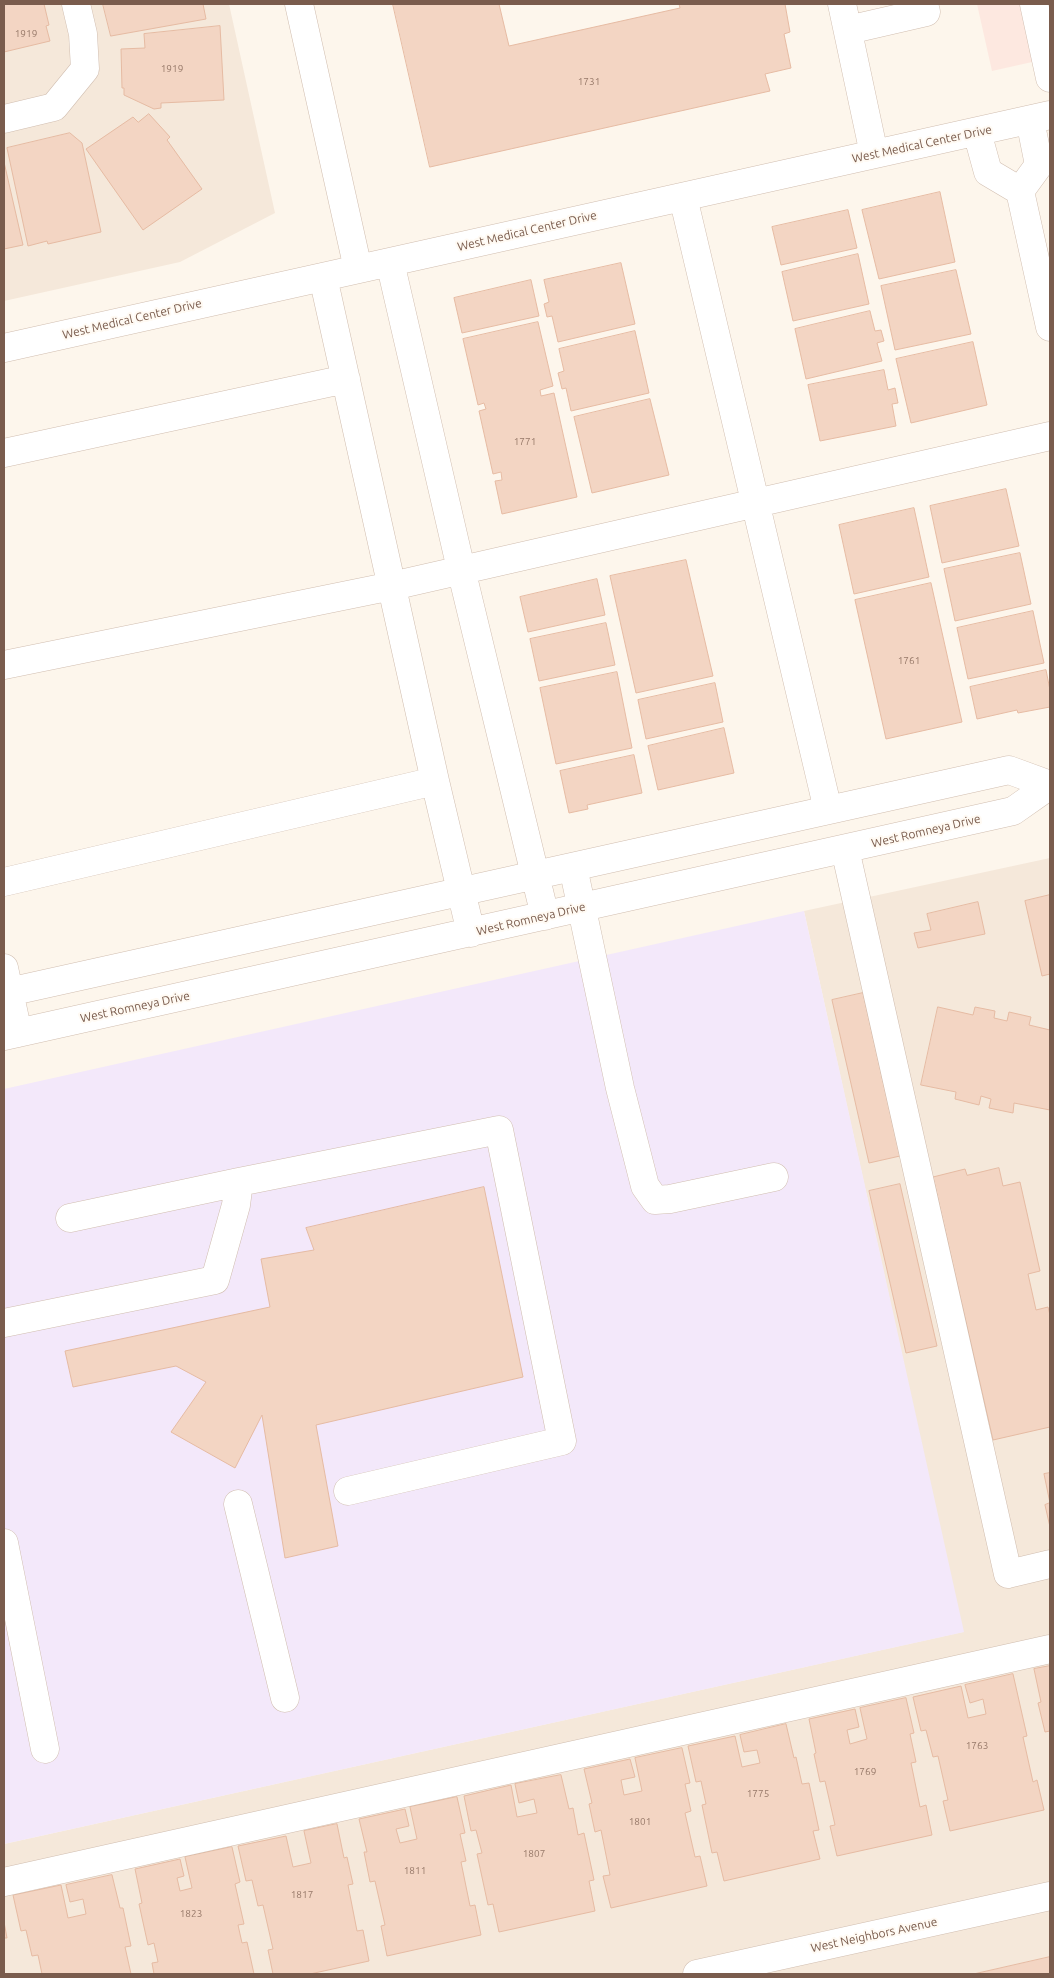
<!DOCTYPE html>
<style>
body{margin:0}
#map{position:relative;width:1054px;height:1978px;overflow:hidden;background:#fdf6ec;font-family:Ubuntu,sans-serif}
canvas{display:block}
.frame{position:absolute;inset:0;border:5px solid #7a5c4d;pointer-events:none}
</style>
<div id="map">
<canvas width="1054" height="1978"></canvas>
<div class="frame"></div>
</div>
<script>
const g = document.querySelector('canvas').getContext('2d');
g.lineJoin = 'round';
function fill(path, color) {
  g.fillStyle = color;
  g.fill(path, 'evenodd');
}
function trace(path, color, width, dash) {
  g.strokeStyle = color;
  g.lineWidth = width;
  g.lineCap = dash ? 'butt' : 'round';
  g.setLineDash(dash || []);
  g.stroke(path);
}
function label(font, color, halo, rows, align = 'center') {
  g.font = font + ' Ubuntu,sans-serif';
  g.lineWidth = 4;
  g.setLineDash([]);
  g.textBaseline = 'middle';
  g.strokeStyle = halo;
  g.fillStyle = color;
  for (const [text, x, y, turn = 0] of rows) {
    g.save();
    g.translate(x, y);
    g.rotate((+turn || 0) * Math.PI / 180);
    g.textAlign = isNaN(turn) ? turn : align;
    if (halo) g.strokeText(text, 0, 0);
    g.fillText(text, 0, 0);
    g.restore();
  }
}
const residential = new Path2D(`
 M 4,4 L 229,4 L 275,213 L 180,262 L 4,301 Z
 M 1050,858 L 1050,1974 L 4,1974 L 4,1844 L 963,1632 L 804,911 Z`);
const commercial = new Path2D(`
 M 977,4 L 1050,4 L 1050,58 L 992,71 Z`);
const education = new Path2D(`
 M 804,911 L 964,1632 L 4,1844 L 4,1089 Z`);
const building = new Path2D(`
 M 4,4 L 44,4 L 49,25 L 46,26 L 50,41 L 4,52 Z
 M 103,4 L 203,4 L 206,19 L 111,36 Z
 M 393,4 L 499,4 L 509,46 L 680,8 L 679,4 L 785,4 L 790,32 L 784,34 L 791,68 L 765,74 L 770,91 L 430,167 Z
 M 220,26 L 224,100 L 161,103 L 161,108 L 154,109 L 124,95 L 124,88 L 122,88 L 121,49 L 145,48 L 144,34 Z
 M 149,114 L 170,137 L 167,140 L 202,189 L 143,230 L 86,149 L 133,117 L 138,122 Z
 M 70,133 L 82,143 L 101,232 L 48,244 L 47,241 L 28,246 L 7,148 Z
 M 4,162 L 23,245 L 4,249 Z
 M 940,192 L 955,262 L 879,279 L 862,210 Z
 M 848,210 L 857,248 L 781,265 L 772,227 Z
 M 858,254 L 869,304 L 793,321 L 782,272 Z
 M 621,263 L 635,324 L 558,342 L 552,316 L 547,317 L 544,304 L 549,302 L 544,280 Z
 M 956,270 L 971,334 L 895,350 L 881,286 Z
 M 531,280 L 539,316 L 462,333 L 454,298 Z
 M 870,311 L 875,331 L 881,330 L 884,341 L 877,343 L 882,361 L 806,379 L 795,329 Z
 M 538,322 L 553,386 L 540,390 L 541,396 L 554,393 L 577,497 L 502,514 L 495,481 L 502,480 L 501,472 L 493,474 L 479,411 L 486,409 L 484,403 L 478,405 L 463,339 Z
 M 635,331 L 649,393 L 571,411 L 566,388 L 562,389 L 558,373 L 564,371 L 559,349 Z
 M 973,342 L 987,405 L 911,423 L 896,359 Z
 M 884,370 L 888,390 L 895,388 L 898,403 L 892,404 L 896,426 L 820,441 L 808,385 Z
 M 650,399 L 669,475 L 592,493 L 574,417 Z
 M 1006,489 L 1019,546 L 942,563 L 930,506 Z
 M 914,508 L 929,577 L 854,594 L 839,525 Z
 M 1020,553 L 1031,604 L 955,621 L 944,569 Z
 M 686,560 L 713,676 L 636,693 L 610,576 Z
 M 597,579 L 605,615 L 528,632 L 520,597 Z
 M 931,583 L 962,722 L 886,739 L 855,600 Z
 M 1033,611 L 1044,663 L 968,679 L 957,628 Z
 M 606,623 L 615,665 L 539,681 L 530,639 Z
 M 1046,670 L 1050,690 L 1050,707 L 1018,713 L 1017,710 L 977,719 L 970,687 Z
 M 617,672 L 632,748 L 556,764 L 540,688 Z
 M 715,683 L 723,722 L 646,739 L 638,700 Z
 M 724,728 L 734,773 L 658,790 L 648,746 Z
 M 634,755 L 642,793 L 587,805 L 588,809 L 569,813 L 560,771 Z
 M 1050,895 L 1050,974 L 1042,976 L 1025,901 Z
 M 978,902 L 985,934 L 918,948 L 914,933 L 931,930 L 927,914 Z
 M 863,993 L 900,1156 L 869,1163 L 832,1000 Z
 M 938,1007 L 973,1015 L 975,1007 L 995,1011 L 994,1018 L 1007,1021 L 1009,1012 L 1031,1017 L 1029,1025 L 1050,1030 L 1050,1110 L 1014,1103 L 1013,1113 L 989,1108 L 991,1099 L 981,1096 L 979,1105 L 955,1099 L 956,1092 L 921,1085 Z
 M 999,1168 L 1003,1186 L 1020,1182 L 1040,1271 L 1028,1274 L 1036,1310 L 1048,1307 L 1050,1315 L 1050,1427 L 993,1440 L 933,1177 L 965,1169 L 967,1175 Z
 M 900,1184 L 937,1346 L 906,1353 L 869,1191 Z
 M 484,1187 L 523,1377 L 316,1425 L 338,1546 L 285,1558 L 262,1415 L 235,1468 L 171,1432 L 206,1382 L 176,1366 L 73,1387 L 65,1351 L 270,1307 L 261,1259 L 314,1250 L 306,1228 Z
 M 1050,1473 L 1050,1503 L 1044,1474 Z
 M 1050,1503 L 1050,1527 L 1045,1505 Z
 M 1050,1666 L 1050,1731 L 1045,1732 L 1038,1703 L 1041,1702 L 1034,1669 Z
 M 1013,1674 L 1027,1736 L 1023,1737 L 1033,1782 L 1037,1780 L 1044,1810 L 950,1831 L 943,1801 L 948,1800 L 938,1756 L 933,1757 L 926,1730 L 921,1731 L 913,1697 L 961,1686 L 968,1718 L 986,1714 L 983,1699 L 970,1703 L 965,1685 Z
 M 906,1698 L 914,1733 L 910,1734 L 916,1762 L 911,1763 L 920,1807 L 926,1805 L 932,1835 L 837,1856 L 830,1826 L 835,1825 L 825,1781 L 820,1782 L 814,1754 L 816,1753 L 809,1719 L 855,1709 L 859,1727 L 847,1730 L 850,1744 L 867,1739 L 860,1708 Z
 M 786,1724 L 794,1758 L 796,1757 L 802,1784 L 809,1783 L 819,1830 L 813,1831 L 820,1859 L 724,1881 L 717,1852 L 712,1853 L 702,1805 L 706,1804 L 701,1781 L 696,1782 L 688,1746 L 735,1736 L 742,1767 L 760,1763 L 757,1750 L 744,1752 L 740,1735 Z
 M 682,1748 L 690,1783 L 685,1784 L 691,1811 L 685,1813 L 695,1857 L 700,1856 L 707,1886 L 611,1908 L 603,1876 L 610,1875 L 601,1830 L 595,1832 L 589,1804 L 592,1803 L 584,1769 L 630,1759 L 635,1777 L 621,1780 L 624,1795 L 642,1791 L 635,1758 Z
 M 561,1775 L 569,1809 L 573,1808 L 578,1835 L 584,1833 L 594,1880 L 589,1881 L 595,1911 L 499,1932 L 493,1904 L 488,1905 L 477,1854 L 482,1853 L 476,1830 L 471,1831 L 464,1796 L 511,1785 L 517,1817 L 537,1813 L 534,1799 L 519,1803 L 515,1784 Z
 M 457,1797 L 465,1833 L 460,1834 L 466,1861 L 461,1862 L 470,1906 L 475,1905 L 481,1935 L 387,1956 L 381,1926 L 385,1925 L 375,1881 L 370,1882 L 364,1852 L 367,1852 L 359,1819 L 405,1809 L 409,1826 L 396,1829 L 400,1843 L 417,1839 L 410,1807 Z
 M 337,1824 L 344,1858 L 347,1857 L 353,1884 L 348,1885 L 357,1931 L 363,1930 L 369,1961 L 310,1974 L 273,1974 L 268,1950 L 273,1949 L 263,1905 L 258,1906 L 252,1880 L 246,1881 L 238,1846 L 286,1836 L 293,1867 L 311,1863 L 304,1831 Z
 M 232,1847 L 240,1882 L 235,1884 L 244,1924 L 238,1925 L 242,1943 L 247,1942 L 254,1974 L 154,1974 L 152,1963 L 158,1962 L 154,1943 L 148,1945 L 139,1904 L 142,1903 L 135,1869 L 180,1859 L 184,1876 L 177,1878 L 180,1891 L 192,1888 L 185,1857 Z
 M 112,1875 L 120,1908 L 123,1908 L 131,1946 L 125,1947 L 131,1974 L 42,1974 L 38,1955 L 32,1956 L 26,1930 L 21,1931 L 13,1895 L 61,1885 L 68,1918 L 86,1914 L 83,1899 L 70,1902 L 66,1885 Z
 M 4,1922 L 7,1938 L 4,1938 Z
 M 1050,1957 L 1050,1974 L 974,1974 Z`);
const minor = new Path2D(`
 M 299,4 L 358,269
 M 842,4 L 874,154
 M 1034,4 L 1050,78
 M 848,30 L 926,12 L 924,4
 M 4,119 L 54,107 L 85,69 L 83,34 L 76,4
 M 977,132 L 988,172 L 1020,191 L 1050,327
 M 1020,191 L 1039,165 L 1030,120
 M 683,197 L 828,810
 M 390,262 L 461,569 L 545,916
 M 323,277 L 435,781 L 471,933
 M 4,348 L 1050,115
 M 4,453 L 346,379
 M 4,665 L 392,586 L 1050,436
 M 845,849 L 1008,1574 L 1050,1564
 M 573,867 L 620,1088 L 645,1186 L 655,1200 L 670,1199 L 774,1177
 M 4,882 L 435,781
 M 4,968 L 18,1033
 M 4,993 L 1009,770 L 1050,785
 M 4,1036 L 1013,811 L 1050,785
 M 239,1182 L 499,1130 L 562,1441 L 348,1491
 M 4,1323 L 215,1280 L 236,1205 L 239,1182 L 70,1218
 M 238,1504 L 285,1698
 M 4,1543 L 45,1749
 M 4,1882 L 1050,1649
 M 697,1974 L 1050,1896`);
const numberNames = [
 ["1919",26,34],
 ["1919",172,69],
 ["1731",589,82],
 ["1771",525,442],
 ["1761",909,661],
 ["1763",977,1746],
 ["1769",865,1772],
 ["1775",758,1794],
 ["1801",640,1822],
 ["1807",534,1854],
 ["1811",415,1871],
 ["1817",302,1895],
 ["1823",191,1914]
];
const streetNames = [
 ["West Medical Center Drive",922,144,-12],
 ["West Medical Center Drive",527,231,-13],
 ["West Medical Center Drive",132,319,-13],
 ["West Romneya Drive",926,831,-13],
 ["West Romneya Drive",531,919,-13],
 ["West Romneya Drive",135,1007,-12],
 ["West Neighbors Avenue",874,1935,-12]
];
fill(residential, '#f5e8da');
fill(commercial, '#fde8e0');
fill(education, '#f3e8fa');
fill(building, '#f3d5c3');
trace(building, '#e6bba3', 1);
trace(minor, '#d1beb0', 29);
trace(minor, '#fff', 28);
label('10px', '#987a6a', null, numberNames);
label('12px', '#7a5c4d', '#fffaf3', streetNames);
</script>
